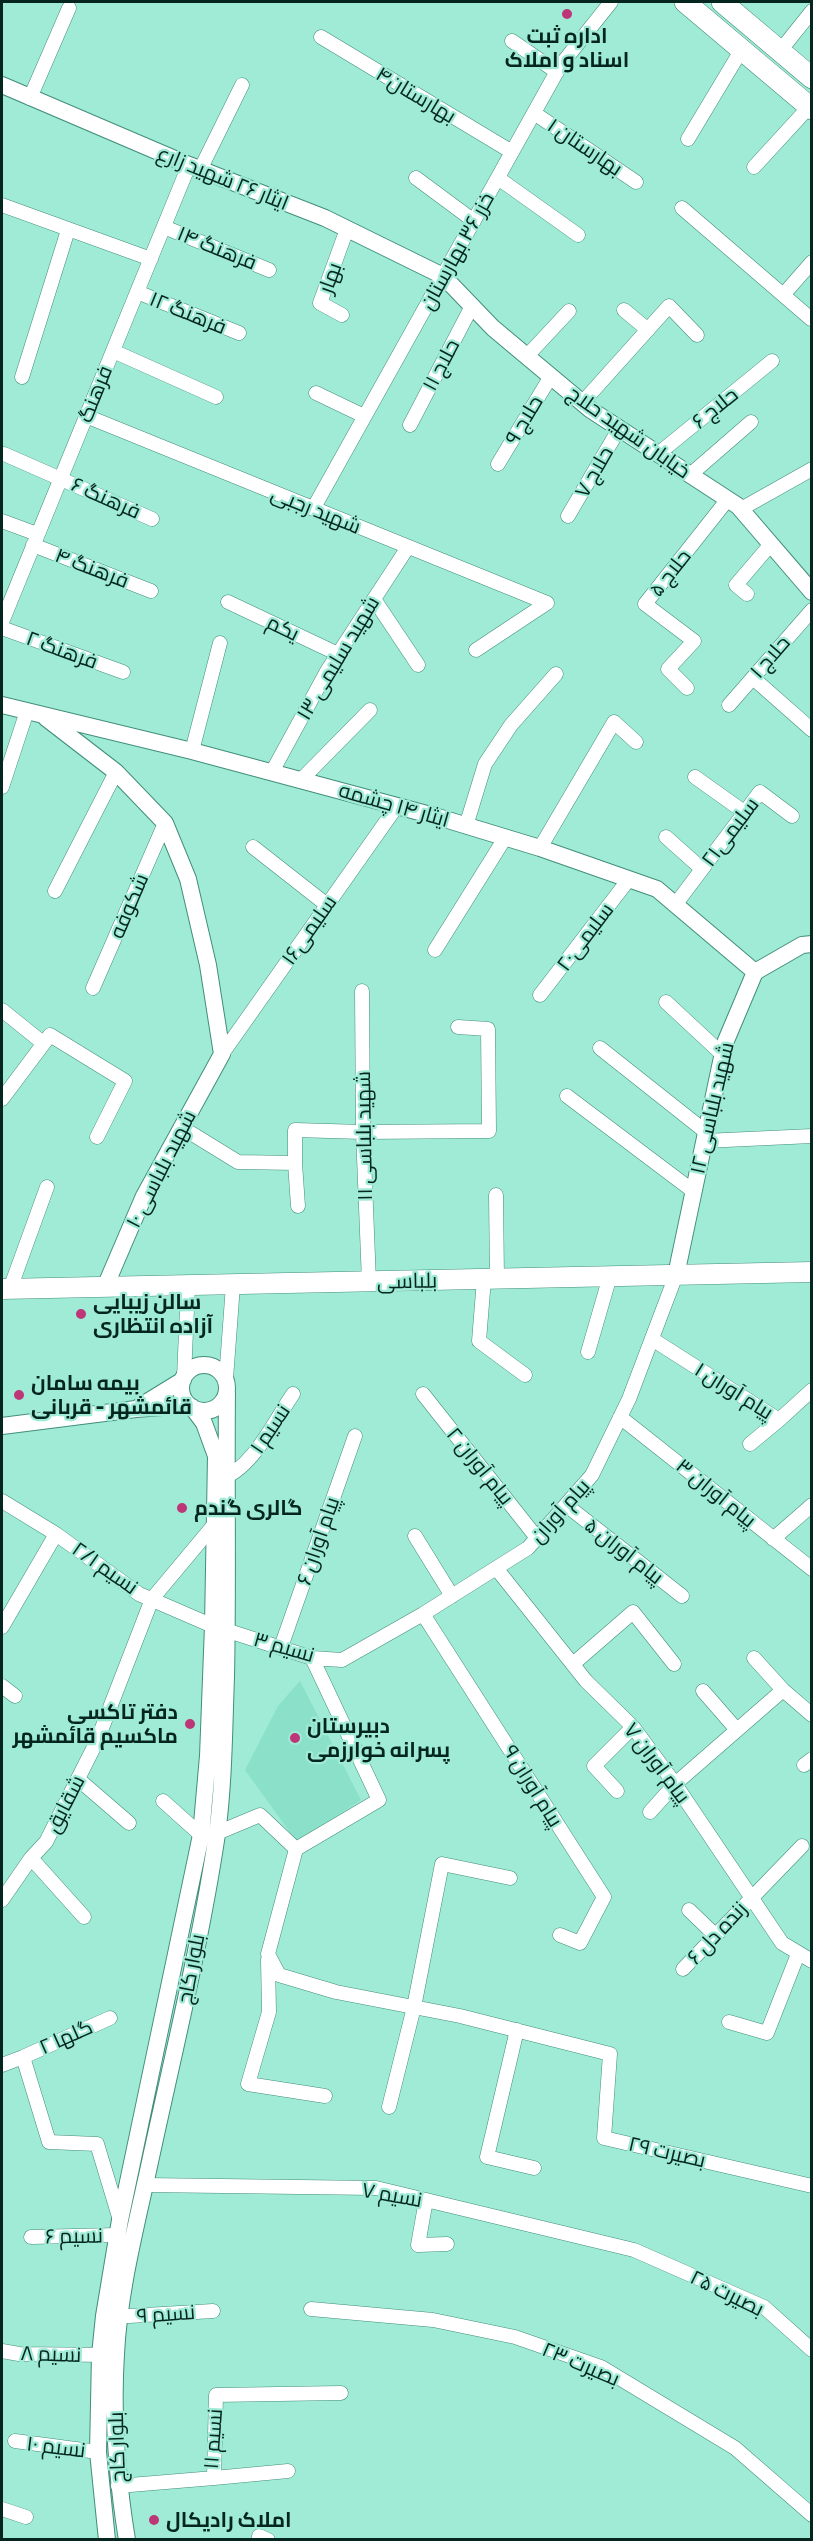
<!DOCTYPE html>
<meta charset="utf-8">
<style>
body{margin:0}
#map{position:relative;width:813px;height:2541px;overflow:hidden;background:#9febd6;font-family:Commissioner,sans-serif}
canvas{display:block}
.frame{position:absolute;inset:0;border:3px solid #05261e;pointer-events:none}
</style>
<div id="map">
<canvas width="813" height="2541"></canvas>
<div class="frame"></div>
</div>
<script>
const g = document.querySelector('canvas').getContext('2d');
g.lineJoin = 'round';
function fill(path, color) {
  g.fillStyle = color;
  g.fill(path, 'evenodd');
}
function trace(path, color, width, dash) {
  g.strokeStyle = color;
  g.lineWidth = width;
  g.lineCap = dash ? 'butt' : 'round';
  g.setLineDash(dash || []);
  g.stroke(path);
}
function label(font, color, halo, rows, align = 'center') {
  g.font = font + ' Commissioner,Cairo,sans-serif';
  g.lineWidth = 4.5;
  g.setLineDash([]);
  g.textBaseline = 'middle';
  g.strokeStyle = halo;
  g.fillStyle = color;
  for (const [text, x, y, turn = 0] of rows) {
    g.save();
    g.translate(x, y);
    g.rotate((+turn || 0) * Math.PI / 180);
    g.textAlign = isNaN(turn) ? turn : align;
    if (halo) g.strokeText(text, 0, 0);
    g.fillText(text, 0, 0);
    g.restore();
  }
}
const built = new Path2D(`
 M 300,1681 L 361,1800 L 297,1842 L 245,1770 L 278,1706 Z`);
const minor = new Path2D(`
 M 321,37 L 512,152
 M 512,41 L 557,72
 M 780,51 L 812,11
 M 30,98 L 69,8
 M 534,113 L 636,182
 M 688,139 L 742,49
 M 754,167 L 809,107
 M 200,170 L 242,85
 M 416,178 L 474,221
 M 498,178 L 578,235
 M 2,205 L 151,259
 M 682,208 L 811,319
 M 164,227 L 269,270
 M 137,292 L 239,333
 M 784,294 L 812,262
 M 624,310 L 648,330
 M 342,315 L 320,303 L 347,229
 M 113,351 L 216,397
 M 527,356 L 569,311
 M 22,377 L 68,230
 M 316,393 L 364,416
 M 582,403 L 669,306 L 697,335
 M 86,416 L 547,603
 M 410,425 L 472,306
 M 4,454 L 152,519
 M 658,454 L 772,361
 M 498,464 L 551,376
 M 690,475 L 751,422
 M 313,509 L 560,66 L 611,2
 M 741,509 L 812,469
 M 568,516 L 619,429
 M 2,521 L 37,534
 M 33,545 L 151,591
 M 747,594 L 736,585 L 771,544
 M 374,599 L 418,665
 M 228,602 L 338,654
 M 2,622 L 189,165
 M 2,628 L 123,672
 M 476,650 L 547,603
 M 753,678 L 812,730
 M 687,688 L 668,669 L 694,641 L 645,604 L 728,499
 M 729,705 L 812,610
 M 192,751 L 220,643
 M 272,772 L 327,671 L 408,547
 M 695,777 L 744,812
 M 301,780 L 370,710
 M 2,787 L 27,711
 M 466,826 L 485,764 L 511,725 L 556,674
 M 666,837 L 702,869
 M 253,847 L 327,905
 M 540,848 L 614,722 L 636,742
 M 55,891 L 116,772
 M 675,905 L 760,792 L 792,816
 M 435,950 L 505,838
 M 93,988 L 165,823
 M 362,991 L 363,1132 L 369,1282
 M 540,995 L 629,879
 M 666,1002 L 722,1054
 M 2,1010 L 43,1043
 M 600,1048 L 706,1132
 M 222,1054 L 397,806
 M 567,1096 L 693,1191
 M 2,1099 L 50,1035 L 125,1081 L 97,1137
 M 181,1127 L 238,1162 L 295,1163 L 295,1130 L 363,1132 L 489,1131 L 488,1029 L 458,1027
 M 704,1141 L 812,1136
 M 295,1163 L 298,1206
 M 496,1195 L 497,1279
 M 484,1279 L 479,1341 L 525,1375
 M 10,1289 L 47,1187
 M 652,1339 L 779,1420 L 812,1390
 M 588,1352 L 610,1276
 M 184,1377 L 188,1286
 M 226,1379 L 233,1285
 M 423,1394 L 537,1538
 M 620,1417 L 812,1569
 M 750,1444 L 779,1420
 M 220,1479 C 252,1470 275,1420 293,1394
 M 2,1501 L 56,1534 L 139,1594 L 213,1626 L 312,1658 L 342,1660 L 423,1614 L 528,1548 L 592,1475 L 629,1399 L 676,1275
 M 566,1505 L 682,1596
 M 415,1536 L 452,1596
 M 773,1539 L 812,1505
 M 496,1568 L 586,1681 L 633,1727 L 675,1784 L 782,1943 L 812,1961
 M 423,1614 L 604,1897 L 580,1943 L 560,1935
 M 2,1627 L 56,1534
 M 281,1647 L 355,1436
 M 754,1658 L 783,1690
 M 573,1664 L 633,1612 L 674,1664
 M 2,1686 L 15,1696
 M 703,1691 L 737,1730
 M 804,1765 L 812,1759
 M 78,1779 L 129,1823
 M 617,1791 L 594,1766 L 633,1727
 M 163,1801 L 201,1835
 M 650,1812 L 675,1784 L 783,1690 L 812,1715
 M 217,1833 L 260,1815 L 296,1849
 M 296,1849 L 268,1954 L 279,1975 L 336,1992 L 460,2016 L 610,2054 L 604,2138 L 812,2186
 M 296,1849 L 379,1800 L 312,1658
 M 31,1858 L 84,1917
 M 2,1900 L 31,1858 L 46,1842 L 97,1741 L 152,1599 L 213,1526 L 219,1526
 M 689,1910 L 715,1935
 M 268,1959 L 269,2012 L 248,2084 L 325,2096
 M 683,1969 L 802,1846
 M 729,2022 L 767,2033 L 798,1954
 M 517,2030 L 487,2157 L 534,2168
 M 23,2057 L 110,2018
 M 2,2065 L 23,2057 L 49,2142 L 97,2144 L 120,2220
 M 389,2107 L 414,2007 L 442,1864 L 510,1878
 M 145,2185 L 376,2188 L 634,2250 L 764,2307 L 812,2350
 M 426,2200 L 418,2245 L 447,2244
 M 31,2237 L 117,2235
 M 311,2309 L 433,2320 L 515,2337 L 601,2367 L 735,2448 L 812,2515
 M 112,2317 L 213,2311
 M 2,2351 L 19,2354 L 110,2355
 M 15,2441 L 98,2452
 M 214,2478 L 288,2471
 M 118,2486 L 214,2478 L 216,2395 L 341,2393
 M 2,2509 L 26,2517
 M 259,2540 L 259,2536 L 268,2540`);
const tertiary = new Path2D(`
 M 2,85 L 189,165 L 325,218 L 443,276 L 493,328 L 591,410 L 738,506 L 812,592
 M 2,705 L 192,751 L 438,817 L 540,848 L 657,889 L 755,972
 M 46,718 L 116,772 L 165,823 L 188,879 L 208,965 L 222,1054 L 144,1196 L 105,1287
 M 676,1275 L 725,1043 L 755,972 L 802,945 L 812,944
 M181 1388a23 23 0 1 1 46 0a23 23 0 1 1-46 0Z
 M 139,1407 L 183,1380
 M 2,1426 L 136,1409 L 189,1405
 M 107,2540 L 98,2452 L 100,2355 L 104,2316 L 120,2220 L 201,1835 L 208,1756 L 213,1626 L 216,1456 L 204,1423 L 192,1407
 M 127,2540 C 117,2478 112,2416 116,2354 C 119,2292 135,2231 148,2171 C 172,2059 200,1947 217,1834 C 224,1782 224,1729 226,1677 C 228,1582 226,1487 227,1392`);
const secondary = new Path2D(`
 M 2,1289 L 812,1272`);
const primary = new Path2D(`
 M 685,2 L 812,109
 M 722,2 L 812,78`);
const markers = [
 [567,14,6,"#bd3678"],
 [81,1314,6,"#bd3678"],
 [19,1395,6,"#bd3678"],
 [182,1508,6,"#bd3678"],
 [190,1724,6,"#bd3678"],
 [295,1738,6,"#bd3678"],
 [154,2520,6,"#bd3678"]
];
const poiNames = [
 ["اداره ثبت",567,36,"center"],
 ["اسناد و املاک",567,60,"center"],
 ["سالن زیبایی",93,1302],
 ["آزاده انتظاری",93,1326],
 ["بیمه سامان",31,1383],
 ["قائمشهر - قربانی",31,1407],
 ["گالری گندم",194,1508],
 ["دفتر تاکسی",178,1712,"right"],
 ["ماکسیم قائمشهر",178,1736,"right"],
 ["دبیرستان",307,1726],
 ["پسرانه خوارزمی",307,1750],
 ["املاک رادیکال",166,2520]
];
const streetNames = [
 ["بهارستان۴",416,95,31],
 ["بهارستان ۱",585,147,34],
 ["ایثار ۲۶ شهید زارع",223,178,22],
 ["فرهنگ ۱۴",217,248,22],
 ["خزر ۳۶ بهارستان",457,251,-61],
 ["بهار",330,278,-70],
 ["فرهنگ ۱۲",188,313,22],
 ["حلاج ۱۱",441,365,-62],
 ["فرهنگ",95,394,-68],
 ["حلاج ۶",715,408,-39],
 ["حلاج ۹",524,420,-59],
 ["خیابان شهید حلاج",629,432,35],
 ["حلاج ۷",594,472,-60],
 ["فرهنگ ۶",106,498,24],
 ["شهید رجبی",316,510,22],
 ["فرهنگ ۴",92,568,21],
 ["حلاج ۵",670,573,-52],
 ["یکم",283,628,26],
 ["فرهنگ ۲",62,650,20],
 ["حلاج ۱",770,657,-49],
 ["شهید سلیمی ۱۳",338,658,-59],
 ["ایثار ۱۴ چشمه",394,805,16],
 ["سلیمی۲۱",730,832,-53],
 ["شکوفه",129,906,-67],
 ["سلیمی۱۶",309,930,-55],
 ["سلیمی۲۰",585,937,-53],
 ["شهید بلباسی ١٢",712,1108,-77],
 ["شهید بلباسی ١١",364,1136,-91],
 ["شهید بلباسی ١٠",161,1169,-63],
 ["بلباسی",407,1281,-1],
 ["پیام آوران ۱",734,1391,32],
 ["نسیم ۱",270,1429,-56],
 ["پیام آوران ۲",480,1466,51],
 ["پیام آوران ۳",716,1493,39],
 ["پیام آوران",560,1511,-48],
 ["پیام آوران ۶",318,1541,-71],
 ["پیام آوران ۵",624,1551,38],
 ["نسیم ۲/۱",105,1568,35],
 ["نسیم ۳",284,1647,16],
 ["پیام آوران ۷",657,1763,53],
 ["پیام آوران ۹",533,1786,58],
 ["شقایق",65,1804,-63],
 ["زنده دل ۶",717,1933,-47],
 ["بلوار کاج",191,1969,-79],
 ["گلها ۲",66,2037,-24],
 ["بصیرت ۲۹",667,2152,13],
 ["نسیم ۷",392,2195,10],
 ["نسیم ۶",74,2236,-1],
 ["بصیرت ۲۵",727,2293,26],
 ["نسیم ۹",166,2314,-4],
 ["نسیم ۸",51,2354,2],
 ["بصیرت ۲۳",581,2364,23],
 ["نسیم ۱۱",213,2439,-86],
 ["نسیم ۱۰",56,2447,7],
 ["بلوار کاج",117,2447,-92]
];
fill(built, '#8be0ca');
trace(minor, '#428e7b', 15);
trace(tertiary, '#428e7b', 18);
trace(secondary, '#428e7b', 21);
trace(primary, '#428e7b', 22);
trace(minor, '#fff', 14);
trace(tertiary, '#fff', 16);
trace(secondary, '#fff', 20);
trace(primary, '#fff', 21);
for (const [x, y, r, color] of markers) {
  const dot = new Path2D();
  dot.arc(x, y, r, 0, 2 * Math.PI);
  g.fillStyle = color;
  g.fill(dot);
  trace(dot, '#9febd6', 2);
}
label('bold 21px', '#05261e', '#9febd6', poiNames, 'left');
label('21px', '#05261e', '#9febd6', streetNames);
</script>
